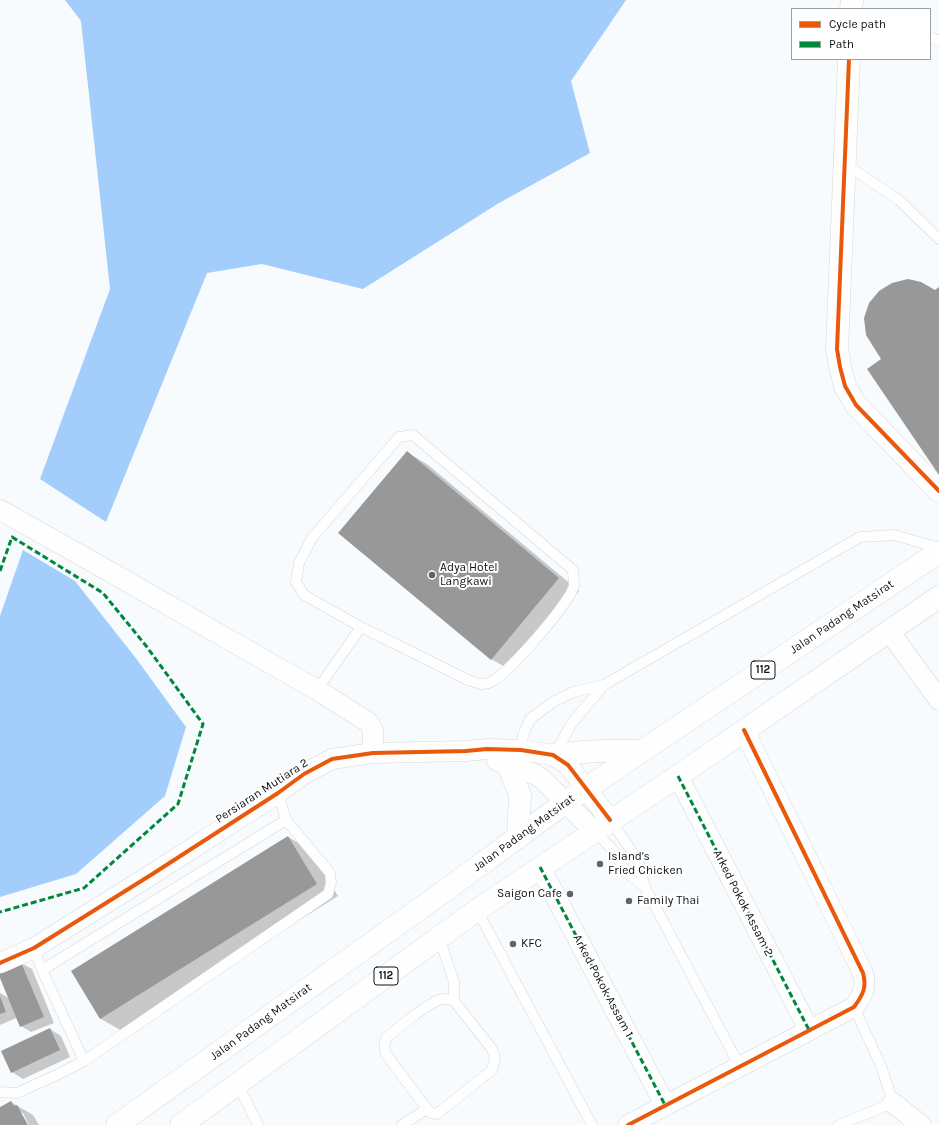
<!DOCTYPE html>
<style>
body{margin:0}
#map{position:relative;width:939px;height:1125px;overflow:hidden;background:#f8fbfd;font-family:Karla,sans-serif}
canvas{display:block}
.legend{position:absolute;left:791px;top:8px;width:140px;height:52px;box-sizing:border-box;background:#fff;border:1px solid #9fa0a1;margin:0;padding:5px 7px;list-style:none;font-size:12px;color:#0f1114}
.legend li{display:flex;align-items:center;gap:8px;height:20px}
.legend b{width:20px;border:1px solid #9fa0a1}
</style>
<div id="map">
<canvas width="939" height="1125"></canvas>
<ul class="legend">
<li><b style="height:5px;background:#e8590c"></b>Cycle path</li>
<li><b style="height:5px;background:#00873e"></b>Path</li>
</ul>
</div>
<script>
const g = document.querySelector('canvas').getContext('2d');
g.lineJoin = 'round';
function fill(path, color) {
  g.fillStyle = color;
  g.fill(path, 'evenodd');
}
function trace(path, color, width, dash) {
  g.strokeStyle = color;
  g.lineWidth = width;
  g.lineCap = dash ? 'butt' : 'round';
  g.setLineDash(dash || []);
  g.stroke(path);
}
function label(font, color, halo, rows, align = 'center') {
  g.font = font + ' Karla,sans-serif';
  g.lineWidth = 4;
  g.setLineDash([]);
  g.textBaseline = 'middle';
  g.strokeStyle = halo;
  g.fillStyle = color;
  for (const [text, x, y, turn = 0] of rows) {
    g.save();
    g.translate(x, y);
    g.rotate((+turn || 0) * Math.PI / 180);
    g.textAlign = isNaN(turn) ? turn : align;
    if (halo) g.strokeText(text, 0, 0);
    g.fillText(text, 0, 0);
    g.restore();
  }
}
const water = new Path2D(`
 M 65,0 L 626,0 L 571,81 L 590,153 L 499,203 L 363,289 L 262,264 L 207,273 L 106,522 L 40,479 L 110,289 L 81,21 Z
 M 23,550 L 75,581 L 135,657 L 186,727 L 165,796 L 76,874 L 0,897 L 0,616 Z`);
const shadow = new Path2D(`
 M 407,452 L 428,465 L 579,591 L 512,671 L 491,659 Z
 M 288,837 L 309,849 L 338,896 L 122,1031 L 101,1019 L 72,972 Z
 M 21,963 L 32,969 L 54,1023 L 31,1032 L 21,1026 L 16,1018 L 0,1025 L 0,993 L 10,999 L 0,975 Z
 M 50,1029 L 61,1036 L 70,1057 L 23,1079 L 12,1072 Z
 M 11,1102 L 33,1115 L 39,1125 L 29,1125 L 23,1113 L 21,1113 L 27,1125 L 0,1125 L 0,1108 Z`);
const building = new Path2D(`
 M 908,279 L 921,282 L 935,290 L 939,287 L 939,475 L 867,369 L 881,359 L 866,335 L 864,318 L 869,303 L 879,291 L 892,283 Z
 M 407,451 L 559,578 L 491,660 L 338,533 Z
 M 288,836 L 317,884 L 100,1019 L 71,971 Z
 M 21,962 L 44,1017 L 20,1027 L 0,978 L 0,971 Z
 M 0,996 L 6,1012 L 0,1014 Z
 M 50,1028 L 60,1050 L 11,1073 L 1,1051 Z
 M 11,1101 L 14,1106 L 17,1105 L 28,1125 L 0,1125 L 0,1107 Z`);
const lane = new Path2D(`
 M 930,38 L 939,40
 M 845,164 L 899,200 L 939,239
 M 413,435 L 573,570 C 573,574 574,580 574,585 C 572,601 507,675 491,682 C 483,686 476,683 468,680 L 361,627 L 304,595 L 296,582 L 299,563 L 312,538 L 399,437 Z
 M 317,690 L 361,627
 M 521,750 L 523,735 L 530,719 L 553,702 L 573,692 L 604,685 L 860,537 L 894,535 L 939,548
 M 554,755 L 572,723 L 604,685
 M 610,820 L 638,860 L 645,887 L 740,1067
 M 594,831 L 613,850 L 626,872 L 645,887
 M 477,910 L 592,1125
 M 439,937 L 454,982 L 454,1001 C 448,999 445,998 439,1000 C 431,1002 391,1032 386,1039 C 383,1044 385,1049 386,1054 L 427,1109 L 431,1113 L 437,1114 L 492,1070 L 495,1059 L 492,1049 L 454,1001
 M 34,948 L 42,970 L 84,1061
 M 42,970 L 286,820
 M 238,1085 L 258,1125
 M 0,1092 L 17,1093 L 61,1073 L 84,1061 L 328,894 L 331,883 L 330,873 L 286,820 L 278,793
 M 402,1125 L 427,1109
 M 839,1125 L 893,1103 L 881,1066 L 854,1007`);
const street = new Path2D(`
 M 0,510 L 84,557 L 317,690 L 368,722 L 373,730 L 373,753
 M 889,631 L 939,700
 M 497,761 L 534,774 L 542,779 L 594,831
 M 678,776 L 809,1030
 M 540,867 L 665,1105
 M 0,963 L 34,948 L 154,873 L 278,793 L 304,774 L 332,759 L 373,753 L 466,751 L 487,749 L 521,750 L 553,755 L 568,765 L 610,820
 M 893,1103 L 921,1125
 M 628,1125 L 854,1007 C 863,995 867,987 863,973 L 744,730`);
const secondary = new Path2D(`
 M 851,9 L 852,0
 M 849,59 L 837,349 L 840,367 L 845,386 L 856,405 L 939,491`);
const primary = new Path2D(`
 M 553,755 C 583,751 612,750 642,751
 M 508,765 L 520,795 L 518,838
 M 117,1125 L 446,890 L 566,802 L 939,552
 M 181,1125 L 477,910 L 678,776 L 939,597`);
const quiet = new Path2D(`
 M 0,571 L 12,537 L 103,593 L 147,647 L 203,724 L 178,804 L 84,888 L 0,912
 M 678,776 L 809,1030
 M 540,867 L 665,1105`);
const cycleway = new Path2D(`
 M 849,59 L 837,349 L 840,367 L 845,386 L 856,405 L 939,491
 M 0,963 L 34,948 L 154,873 L 278,793 L 304,774 L 332,759 L 373,753 L 466,751 L 487,749 L 521,750 L 553,755 L 568,765 L 610,820
 M 628,1125 L 854,1007 C 863,995 867,987 863,973 L 744,730`);
const markers = [
 [432,575,4,"#616366"],
 [600,864,4,"#616366"],
 [570,894,4,"#616366"],
 [629,901,4,"#616366"],
 [513,944,4,"#616366"]
];
const shields = [
 [763,670,24],
 [386,976,24]
];
const shieldNames = [
 ["112",763,670],
 ["112",386,976]
];
const poiNames = [
 ["Adya Hotel",440,568],
 ["Langkawi",440,582],
 ["Island's",608,857],
 ["Fried Chicken",608,871],
 ["Saigon Cafe",562,894,"right"],
 ["Family Thai",637,901],
 ["KFC",521,944]
];
const streetNames = [
 ["Jalan Padang Matsirat",842,617,-34],
 ["Persiaran Mutiara 2",262,791,-33],
 ["Jalan Padang Matsirat",524,833,-36],
 ["Arked Pokok Assam 2",743,903,63],
 ["Arked Pokok Assam 1",603,986,62],
 ["Jalan Padang Matsirat",261,1022,-36]
];
fill(water, '#a3cefc');
fill(shadow, '#0003');
fill(building, '#989898');
trace(lane, '#d4d7d9', 11);
trace(street, '#d4d7d9', 21);
trace(secondary, '#d4d7d9', 23);
trace(primary, '#d4d7d9', 23);
trace(lane, '#fefeff', 10);
trace(street, '#fefeff', 20);
trace(secondary, '#fefeff', 22);
trace(primary, '#fefeff', 22);
trace(quiet, '#00873e', 3, [6, 3]);
trace(cycleway, '#e8590c', 4);
for (const [x, y, r, color] of markers) {
  const dot = new Path2D();
  dot.arc(x, y, r, 0, 2 * Math.PI);
  g.fillStyle = color;
  g.fill(dot);
  trace(dot, '#fff', 1.5);
}
for (const [x, y, w] of shields) {
  const box = new Path2D();
  box.roundRect(x - w / 2, y - 9, w, 18, 3);
  g.fillStyle = '#fff';
  g.fill(box);
  trace(box, '#0f1114', 1);
}
label('bold 11px', '#0f1114', null, shieldNames);
label('12px', '#0f1114', '#fff', poiNames, 'left');
label('12px', '#0f1114', '#fff', streetNames);
</script>
